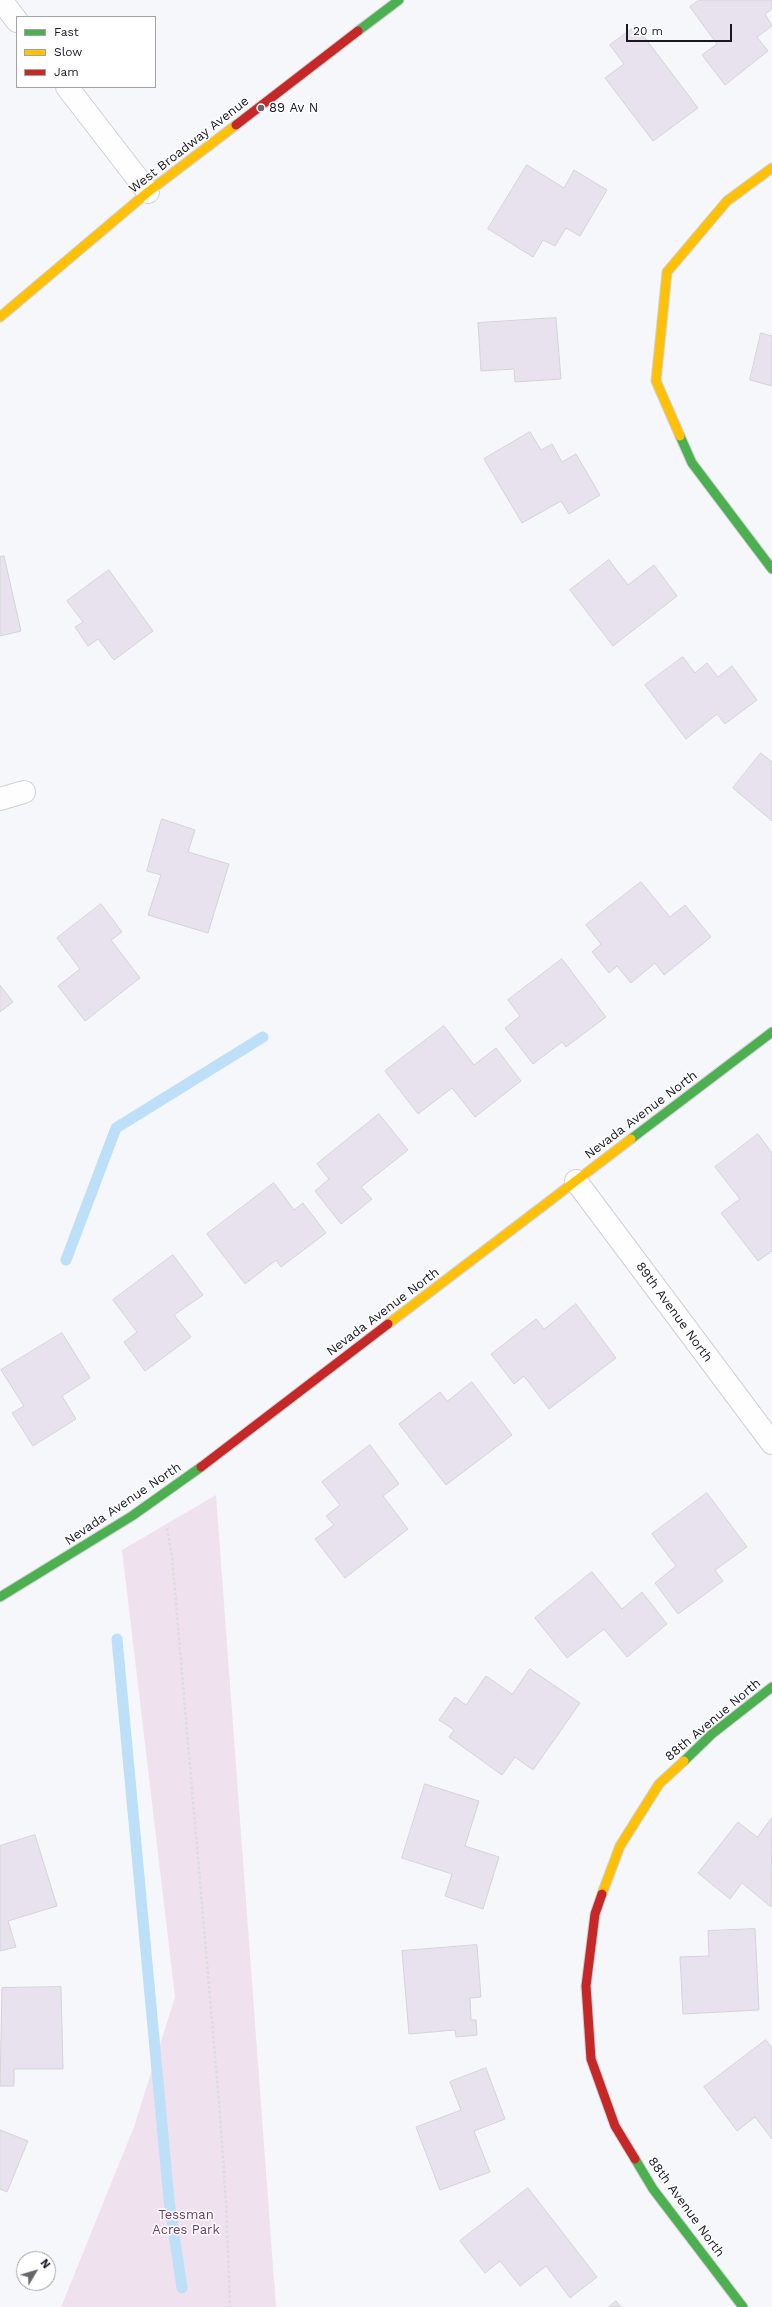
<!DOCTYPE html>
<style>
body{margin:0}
#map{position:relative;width:772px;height:2307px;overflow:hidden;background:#f6f7fa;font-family:"Work Sans",sans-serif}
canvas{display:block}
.legend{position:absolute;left:16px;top:16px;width:140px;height:72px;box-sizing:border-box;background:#fff;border:1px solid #a3a3a6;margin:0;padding:5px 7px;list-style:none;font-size:12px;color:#181821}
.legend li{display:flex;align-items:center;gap:8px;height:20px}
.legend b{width:20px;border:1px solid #a3a3a6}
.north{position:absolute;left:16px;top:2251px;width:40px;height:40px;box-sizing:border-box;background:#fff;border:1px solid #a3a3a6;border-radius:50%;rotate:52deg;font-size:11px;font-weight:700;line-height:16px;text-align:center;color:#181821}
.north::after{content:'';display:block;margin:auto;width:14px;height:18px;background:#66666d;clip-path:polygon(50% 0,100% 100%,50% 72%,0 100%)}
.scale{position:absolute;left:626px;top:24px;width:106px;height:18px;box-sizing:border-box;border:2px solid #181821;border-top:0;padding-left:5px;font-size:12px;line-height:14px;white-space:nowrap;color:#181821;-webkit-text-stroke:3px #fff;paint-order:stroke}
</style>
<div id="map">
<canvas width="772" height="2307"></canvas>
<ul class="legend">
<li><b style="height:5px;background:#4caf50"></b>Fast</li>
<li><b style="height:5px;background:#ffc107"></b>Slow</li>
<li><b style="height:5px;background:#c62828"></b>Jam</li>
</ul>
<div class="north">N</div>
<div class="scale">20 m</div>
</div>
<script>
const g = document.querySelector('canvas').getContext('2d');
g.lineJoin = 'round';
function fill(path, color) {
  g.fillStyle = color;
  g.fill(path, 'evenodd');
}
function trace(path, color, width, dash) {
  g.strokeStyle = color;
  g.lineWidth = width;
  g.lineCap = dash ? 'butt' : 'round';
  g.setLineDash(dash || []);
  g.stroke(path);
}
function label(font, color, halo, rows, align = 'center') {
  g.font = font + ' "Work Sans",sans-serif';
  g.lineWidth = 3;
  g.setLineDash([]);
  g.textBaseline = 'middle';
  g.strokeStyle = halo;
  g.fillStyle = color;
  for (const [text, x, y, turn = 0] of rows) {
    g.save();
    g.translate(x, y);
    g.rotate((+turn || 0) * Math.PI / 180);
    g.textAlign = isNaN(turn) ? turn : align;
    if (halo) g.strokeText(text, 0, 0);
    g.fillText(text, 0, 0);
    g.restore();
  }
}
const green = new Path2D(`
 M 216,1495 L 276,2307 L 61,2307 L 134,2127 L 175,1997 L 122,1550 Z`);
const stream = new Path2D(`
 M 66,1260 L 116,1128 L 263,1037
 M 117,1639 L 169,2200 L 182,2288`);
const building = new Path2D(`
 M 699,0 L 772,0 L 772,9 L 765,14 L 772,26 L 757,37 L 768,51 L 725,85 L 702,55 L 717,44 L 690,7 Z
 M 636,26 L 698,108 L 653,141 L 605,78 L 624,64 L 610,45 Z
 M 527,165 L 564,188 L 574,170 L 607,190 L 580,236 L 566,228 L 555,246 L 543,240 L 533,257 L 488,229 Z
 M 556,318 L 561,379 L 515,382 L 514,369 L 481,371 L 478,323 Z
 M 761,333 L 772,336 L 772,386 L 750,380 Z
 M 530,432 L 541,450 L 552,444 L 562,462 L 576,454 L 600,495 L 569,514 L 561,501 L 522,523 L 484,459 Z
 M 4,556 L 21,631 L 0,636 L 0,557 Z
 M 609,560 L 628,585 L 654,565 L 677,596 L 613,646 L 570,590 Z
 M 109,570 L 153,631 L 114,660 L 98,639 L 88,646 L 75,627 L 83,622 L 67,601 Z
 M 683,657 L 695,673 L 707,663 L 718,677 L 732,666 L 757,700 L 725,724 L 717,714 L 686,739 L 645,685 Z
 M 761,753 L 772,762 L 772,821 L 733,788 Z
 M 162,819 L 195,830 L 188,852 L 229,864 L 208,933 L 148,915 L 161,875 L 147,871 Z
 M 641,882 L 670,917 L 685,905 L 711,937 L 664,975 L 655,963 L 631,983 L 617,966 L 609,973 L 592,952 L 601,944 L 586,925 Z
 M 101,904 L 122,932 L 111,940 L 140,978 L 85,1021 L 58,986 L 80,969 L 57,938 Z
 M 562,959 L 606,1017 L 566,1047 L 562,1042 L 533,1064 L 505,1028 L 520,1016 L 508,1000 Z
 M 0,985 L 13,1002 L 0,1012 Z
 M 444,1026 L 474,1065 L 496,1048 L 521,1081 L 475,1117 L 452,1088 L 418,1114 L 385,1071 Z
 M 379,1114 L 408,1150 L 361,1187 L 372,1199 L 341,1224 L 315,1191 L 329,1179 L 317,1164 Z
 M 758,1134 L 772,1153 L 772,1251 L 758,1261 L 721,1213 L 740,1199 L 715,1167 Z
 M 274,1183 L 294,1210 L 303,1203 L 326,1233 L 281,1267 L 276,1260 L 245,1284 L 207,1234 Z
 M 173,1255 L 203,1295 L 174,1315 L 191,1337 L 145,1371 L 124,1342 L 137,1332 L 113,1300 Z
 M 576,1304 L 616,1358 L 549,1409 L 524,1376 L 514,1384 L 491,1354 L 536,1319 L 544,1329 Z
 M 62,1333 L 90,1378 L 62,1396 L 76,1419 L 33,1446 L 12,1413 L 24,1406 L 1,1370 Z
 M 472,1382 L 512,1435 L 446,1485 L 399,1424 L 440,1392 L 447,1401 Z
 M 370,1445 L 399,1484 L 383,1496 L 408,1529 L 345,1578 L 315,1539 L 334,1525 L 326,1516 L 340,1505 L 322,1482 Z
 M 707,1493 L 747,1547 L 715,1570 L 723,1581 L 678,1614 L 655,1583 L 676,1566 L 652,1534 Z
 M 592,1572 L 622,1609 L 642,1592 L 667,1624 L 627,1657 L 604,1629 L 567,1658 L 535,1618 Z
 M 530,1669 L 580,1703 L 533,1770 L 515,1757 L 502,1775 L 449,1737 L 454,1730 L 439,1720 L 455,1697 L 466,1705 L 486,1676 L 512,1694 Z
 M 425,1784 L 479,1801 L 465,1846 L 499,1857 L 483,1909 L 445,1896 L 452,1874 L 402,1858 Z
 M 772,1818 L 771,1907 L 742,1883 L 730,1899 L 698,1873 L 738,1822 L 757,1837 Z
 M 35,1835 L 57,1906 L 8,1921 L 16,1947 L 0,1951 L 0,1846 Z
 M 755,1929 L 759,2010 L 683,2014 L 680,1957 L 709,1956 L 708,1931 Z
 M 477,1945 L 481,1997 L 470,1998 L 471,2020 L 476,2020 L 477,2035 L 456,2037 L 455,2030 L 409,2034 L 402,1951 Z
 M 61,1987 L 63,2069 L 14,2069 L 14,2086 L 0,2086 L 2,1988 Z
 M 766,2040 L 772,2048 L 772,2139 L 755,2117 L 737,2131 L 704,2087 Z
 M 486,2068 L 505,2119 L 474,2131 L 490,2172 L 440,2190 L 416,2127 L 461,2110 L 450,2082 Z
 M 0,2130 L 28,2141 L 7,2192 L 0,2189 Z
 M 528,2188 L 597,2277 L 570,2298 L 546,2266 L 520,2286 L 500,2261 L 485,2273 L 460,2241 Z
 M 616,2301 L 621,2307 L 609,2307 Z`);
const path = new Path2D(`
 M 167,1528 L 172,1557 L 219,2102 L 226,2202 L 230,2307`);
const street = new Path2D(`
 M 1,0 L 17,21
 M 67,87 L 148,192
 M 0,799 L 24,792
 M 576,1181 L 772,1443`);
const fast = new Path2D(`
 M 358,31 L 399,0
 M 680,436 L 692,463 L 772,569
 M 631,1139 L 772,1032
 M 0,1597 L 132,1516 L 201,1467
 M 684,1761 L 712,1734 L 772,1687
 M 635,2159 L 653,2189 L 743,2307`);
const slow = new Path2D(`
 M 0,317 L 148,192 L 236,125
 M 680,436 L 656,381 L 667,272 L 727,201 L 772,168
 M 388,1324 L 631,1139
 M 602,1894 L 620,1846 L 659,1784 L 684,1761`);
const jam = new Path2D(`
 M 236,125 L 358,31
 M 201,1467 L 388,1324
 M 602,1894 L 595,1914 L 586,1986 L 591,2059 L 615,2126 L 635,2159`);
const markers = [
 [261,108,4,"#66666d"]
];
const poiNames = [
 ["89 Av N",269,108]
];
const streetNames = [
 ["West Broadway Avenue",189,145,-38],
 ["Nevada Avenue North",641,1115,-37],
 ["Nevada Avenue North",383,1312,-37],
 ["89th Avenue North",674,1312,54],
 ["Nevada Avenue North",123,1504,-34],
 ["88th Avenue North",713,1720,-40],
 ["88th Avenue North",686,2207,54]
];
const parkNames = [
 ["Tessman",186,2215],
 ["Acres Park",186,2230]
];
fill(green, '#f0e1ef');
trace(stream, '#bde0f8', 11);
fill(building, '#e7e2ed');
trace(building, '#d5d3d9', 1);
trace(street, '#d0d0d7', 24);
trace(fast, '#d0d0d7', 11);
trace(slow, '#d0d0d7', 11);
trace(jam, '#d0d0d7', 11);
trace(path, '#dcddde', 2.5, [3, 2]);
trace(street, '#fefefe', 22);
trace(fast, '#4caf50', 9);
trace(slow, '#ffc107', 9);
trace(jam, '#c62828', 9);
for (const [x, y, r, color] of markers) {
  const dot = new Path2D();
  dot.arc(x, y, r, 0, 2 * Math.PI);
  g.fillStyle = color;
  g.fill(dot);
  trace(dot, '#fff', 1.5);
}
label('13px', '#181821', '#fff', poiNames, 'left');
label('13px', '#181821', '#fff', streetNames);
label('13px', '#6f3967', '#fff', parkNames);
</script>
